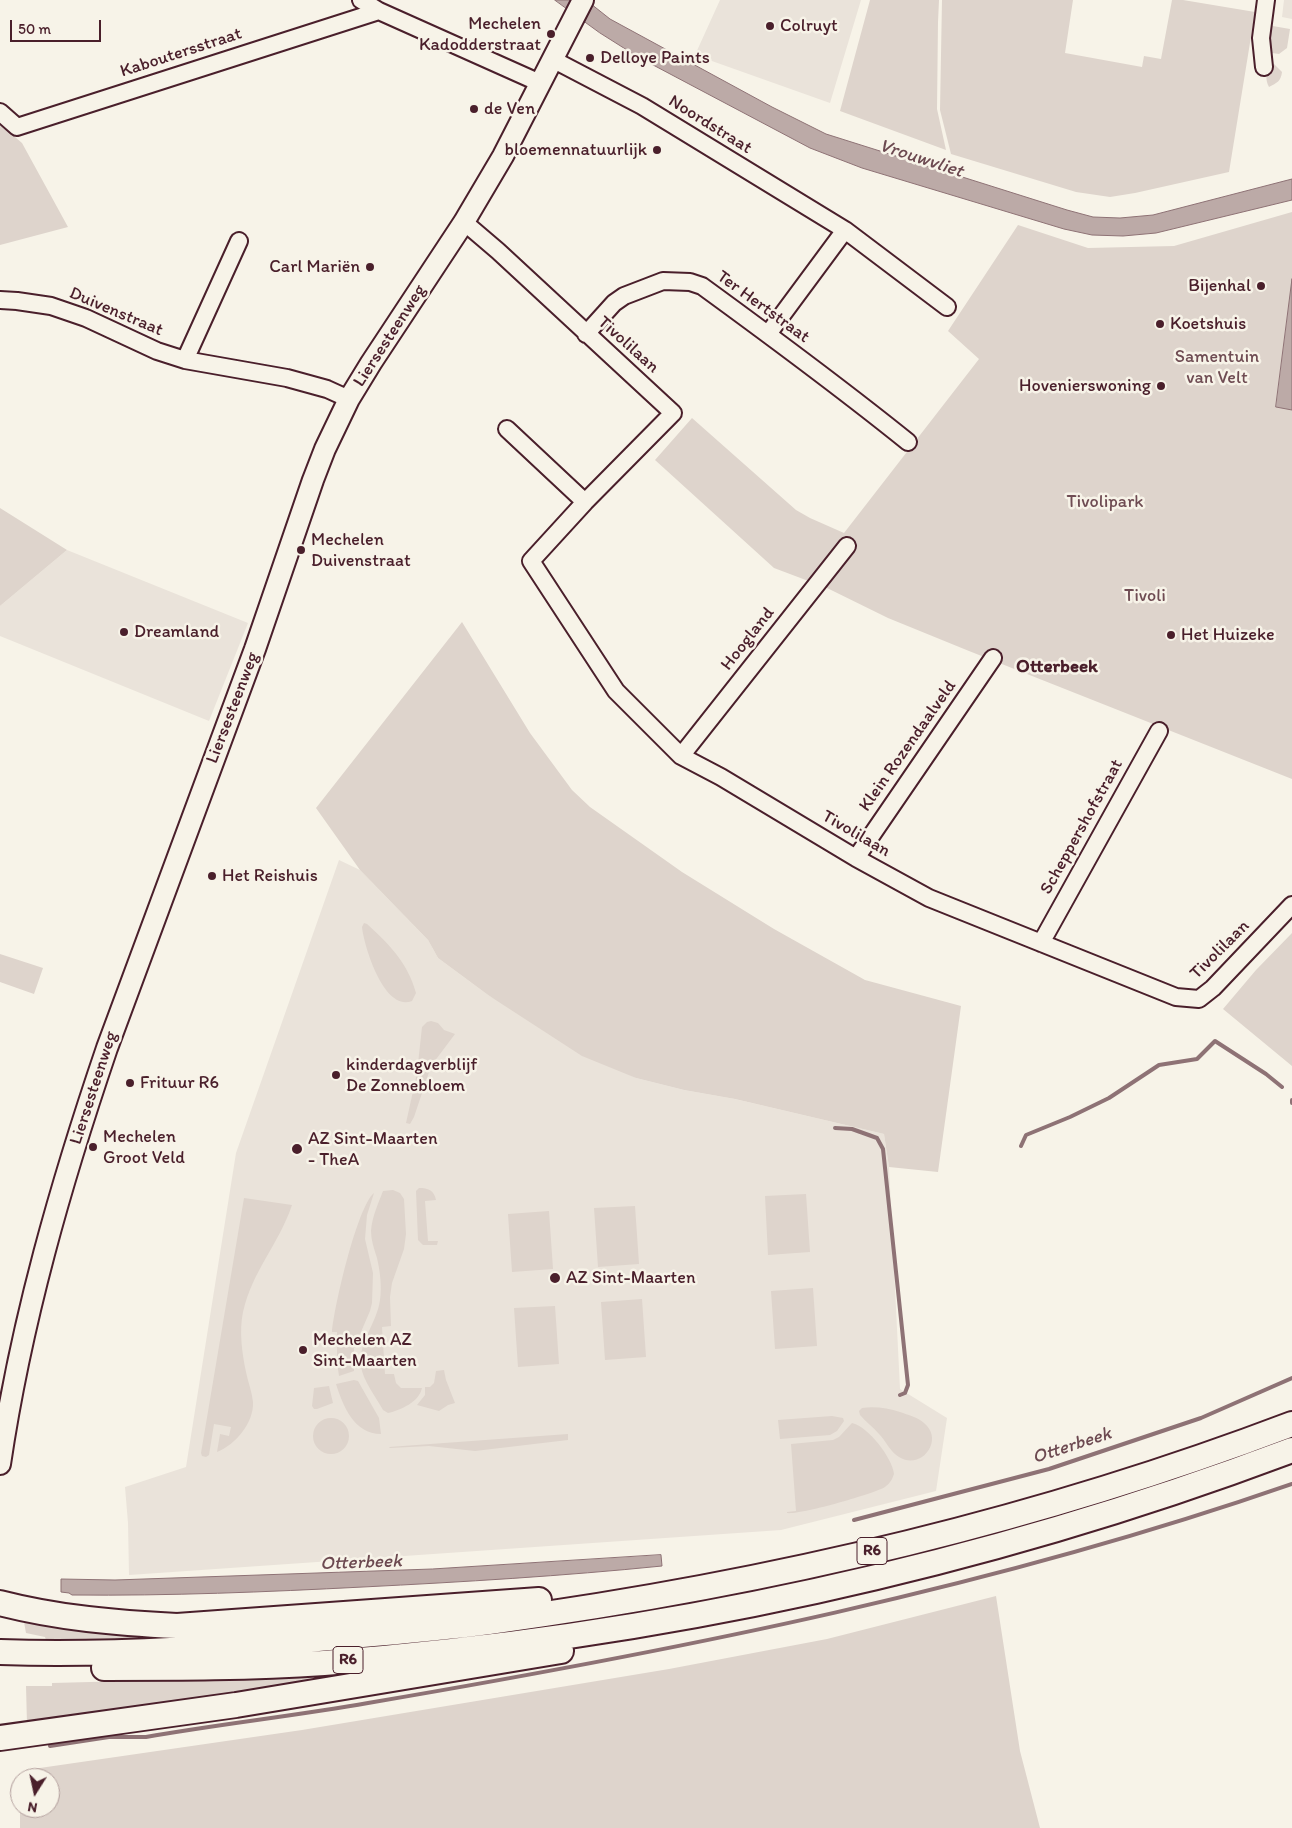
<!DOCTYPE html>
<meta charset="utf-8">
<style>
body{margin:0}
#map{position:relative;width:1292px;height:1828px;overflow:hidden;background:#f7f3e8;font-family:Itim,sans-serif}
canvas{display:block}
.north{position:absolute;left:10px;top:1768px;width:50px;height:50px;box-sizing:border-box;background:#f7f3e8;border:1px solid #b29e9c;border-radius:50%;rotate:190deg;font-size:14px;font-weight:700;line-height:20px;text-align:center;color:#4a1f2b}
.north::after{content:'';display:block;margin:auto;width:18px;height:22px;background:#4a1f2b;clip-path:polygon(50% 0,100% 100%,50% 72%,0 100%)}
.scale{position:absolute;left:10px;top:20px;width:91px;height:22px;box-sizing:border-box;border:2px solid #4a1f2b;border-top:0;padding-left:6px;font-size:15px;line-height:18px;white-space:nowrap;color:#4a1f2b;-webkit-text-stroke:4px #f7f3e8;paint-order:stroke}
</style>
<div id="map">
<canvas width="1292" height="1828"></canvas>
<div class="north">N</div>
<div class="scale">50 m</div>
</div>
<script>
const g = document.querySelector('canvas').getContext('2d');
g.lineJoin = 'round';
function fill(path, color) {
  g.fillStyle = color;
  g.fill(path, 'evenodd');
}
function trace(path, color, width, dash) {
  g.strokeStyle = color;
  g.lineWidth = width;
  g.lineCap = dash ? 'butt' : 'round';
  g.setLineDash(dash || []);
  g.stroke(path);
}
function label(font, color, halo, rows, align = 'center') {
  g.font = font + ' Itim,sans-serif';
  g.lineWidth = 5;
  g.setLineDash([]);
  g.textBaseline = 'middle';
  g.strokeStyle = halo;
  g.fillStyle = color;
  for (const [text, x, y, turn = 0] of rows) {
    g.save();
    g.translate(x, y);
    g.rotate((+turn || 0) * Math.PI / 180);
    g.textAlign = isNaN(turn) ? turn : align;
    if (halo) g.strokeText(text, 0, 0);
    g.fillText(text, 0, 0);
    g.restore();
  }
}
const built = new Path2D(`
 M 720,0 L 861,0 L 830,103 L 695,55 Z
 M 1284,0 L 1292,0 L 1292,19 L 1282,17 Z
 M 67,550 L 248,623 L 209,721 L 0,636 L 0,606 Z
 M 339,860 L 360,870 L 428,940 L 438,958 L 488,995 L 636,1078 L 684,1090 L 735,1099 L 884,1134 L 889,1167 L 900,1389 L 947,1418 L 936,1491 L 781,1530 L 129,1575 L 128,1523 L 125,1487 L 186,1467 L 236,1153 Z`);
const green = new Path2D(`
 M 870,0 L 939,0 L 938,22 L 937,109 L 946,150 L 840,111 Z
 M 942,0 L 1073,0 L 1065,53 L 1142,67 L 1144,56 L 1161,59 L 1172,0 L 1183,0 L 1255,12 L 1229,172 L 1135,193 L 1110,197 L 1076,192 L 951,154 L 940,110 Z
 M 1267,25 L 1290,29 L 1287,48 L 1279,54 L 1272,53 L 1267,48 Z
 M 1274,64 L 1282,72 C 1281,81 1277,83 1269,87 C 1265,79 1266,74 1270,66 Z
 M 0,124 L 22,143 L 68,227 L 0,245 Z
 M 1292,212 L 1292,779 L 969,651 L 888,618 L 827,588 L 774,568 L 655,460 L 692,418 L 796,510 L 810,518 L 844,533 L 979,359 L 948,331 L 1018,225 L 1088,248 L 1174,246 Z
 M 0,508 L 67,550 L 0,606 Z
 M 462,622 L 530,733 L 572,790 L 590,807 L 682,872 L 774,929 L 865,980 L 961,1006 L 938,1172 L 889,1167 L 884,1134 L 735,1099 L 684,1090 L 636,1078 L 582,1056 L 488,995 L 438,958 L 428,940 L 360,870 L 316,808 Z
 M 364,923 L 367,924 C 389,944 408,963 416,993 L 412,1001 C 384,1012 364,946 362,927 Z
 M 1292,933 L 1292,1066 L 1223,1009 L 1256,970 Z
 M 0,954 L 43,968 L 34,994 L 0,982 Z
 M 431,1021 L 438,1023 L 444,1030 L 455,1034 L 431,1066 L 414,1117 L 410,1124 L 406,1123 L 417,1073 L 422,1027 L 427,1022 Z
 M 419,1188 C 428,1188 434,1190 436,1200 L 425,1201 L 428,1241 L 438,1241 L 437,1245 L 423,1245 L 418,1240 L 416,1191 Z
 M 393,1190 L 400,1193 L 404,1199 L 406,1234 L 404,1249 L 392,1283 L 390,1297 L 391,1326 L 382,1327 L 385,1374 L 394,1374 L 396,1383 L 401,1388 L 422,1388 C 419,1402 401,1410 388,1413 L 383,1410 C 376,1397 363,1381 361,1366 C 358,1342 377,1323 380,1300 C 382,1286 380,1271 377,1258 C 374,1249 371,1240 371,1231 C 372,1217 378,1204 383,1191 Z
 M 374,1193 L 367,1215 L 365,1239 L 373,1273 L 372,1303 L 370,1311 L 354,1348 L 354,1371 L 339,1376 L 337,1362 L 337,1332 L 332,1332 C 334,1307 357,1207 374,1193 Z
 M 806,1194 L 810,1252 L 768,1255 L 765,1196 Z
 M 244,1198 L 292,1205 C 279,1244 252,1271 243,1312 C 239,1331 242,1353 246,1372 C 248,1382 252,1392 253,1402 C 254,1423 235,1445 217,1452 L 220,1434 L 229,1436 L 231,1427 L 214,1424 L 209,1455 L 206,1457 L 202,1456 L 201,1453 Z
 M 635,1206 L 639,1264 L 598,1267 L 594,1208 Z
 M 549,1211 L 553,1269 L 512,1272 L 508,1214 Z
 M 813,1288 L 817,1346 L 775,1349 L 771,1291 Z
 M 642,1299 L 646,1357 L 605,1360 L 601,1302 Z
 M 555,1306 L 559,1364 L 518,1367 L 514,1308 Z
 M 444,1370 L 446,1380 L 455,1403 L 448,1405 L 439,1411 L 417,1405 L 425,1395 L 425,1387 L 430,1387 L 434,1383 L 436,1371 Z
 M 354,1380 L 358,1381 L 379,1418 L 381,1434 C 354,1434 343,1406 336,1384 Z
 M 329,1386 L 333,1403 L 317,1409 L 314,1409 L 312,1406 L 314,1388 Z
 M 862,1408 C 874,1406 888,1408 900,1412 C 908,1415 918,1417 924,1423 C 945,1440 921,1471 899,1457 C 890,1452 886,1441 879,1434 C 873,1427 866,1422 860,1415 L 859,1411 Z
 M 832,1416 L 843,1418 L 844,1421 L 837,1431 L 830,1435 L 780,1439 L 778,1420 Z
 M313 1436a18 18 0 1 1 36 0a18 18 0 1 1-36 0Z
 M 852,1423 C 868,1426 893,1459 894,1474 C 892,1480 890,1483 885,1487 C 873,1494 800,1515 787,1513 L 787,1512 L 796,1511 L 791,1444 L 833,1440 L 839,1437 Z
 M 568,1434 L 568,1440 L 475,1451 L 429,1446 L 390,1448 L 389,1447 Z
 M 996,1596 L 1020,1751 L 1040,1828 L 20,1828 L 20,1808 L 50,1808 L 50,1778 L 24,1778 L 26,1770 L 302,1730 L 669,1669 L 827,1639 Z
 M 477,1611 L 221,1636 L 46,1640 L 45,1637 L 26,1633 L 24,1622 Z
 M 455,1663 L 27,1724 L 26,1686 L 52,1686 L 52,1683 L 322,1676 Z`);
const water = new Path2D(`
 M 555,0 L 586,0 L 610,19 L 772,107 L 826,134 L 1067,210 L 1093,217 L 1120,218 L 1153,215 L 1292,179 L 1292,200 L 1156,233 L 1123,236 L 1092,235 L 1064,229 L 862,168 L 810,148 L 638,57 L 600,33 Z
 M 1292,279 L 1292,410 L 1276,407 Z
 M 661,1555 L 662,1566 C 563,1576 463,1582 363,1587 C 266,1592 169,1596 72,1595 L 69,1593 L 61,1592 L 61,1579 L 115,1580 L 432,1569 Z`);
const stream = new Path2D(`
 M 1292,1100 L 1292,1103
 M 835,1128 L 852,1129 L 877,1138 L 883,1149 L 908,1385 L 905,1393 L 900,1395
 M 1021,1146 L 1026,1135 L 1070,1117 L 1109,1098 L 1159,1065 L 1197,1059 L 1215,1041 L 1266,1074 L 1282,1087
 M 854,1520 L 1049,1469 L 1201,1418 L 1292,1378
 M 50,1746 L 109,1737 L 146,1737 C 220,1724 294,1716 368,1703 C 680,1650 993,1588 1292,1484`);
const minor = new Path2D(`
 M 361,0 L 379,11 L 540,83
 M 552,59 L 642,106 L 845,230 L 947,307
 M 1264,67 L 1261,38 L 1266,0
 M 0,112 L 17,127 L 379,11
 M 464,222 L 498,251 L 673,413 L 585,502 L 531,561 L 616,691 L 681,756 L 721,777 L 856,858 L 929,898 L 1176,997 L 1199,999 L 1213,988 L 1292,905
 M 0,300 L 17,301 L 51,306 L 86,318 L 157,351 L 185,360 L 287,378 L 327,389 L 349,399
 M 586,334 L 614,303 L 624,296 L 663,281 L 690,282 L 702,286 C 772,337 841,388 908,442
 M 768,334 L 845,230
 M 185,360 L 239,241
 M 507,429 L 585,502
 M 681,756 L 847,546
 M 856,858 L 993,658
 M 1041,943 L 1159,731`);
const major = new Path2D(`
 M 0,1464 C 21,1322 61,1183 107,1048 L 255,649 L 313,480 L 325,449 L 349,399 L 371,363 L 464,222 L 503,156 L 583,0`);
const highway = new Path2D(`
 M 0,1603 C 58,1618 117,1623 177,1626 L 539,1600
 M 0,1652 C 117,1656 234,1647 351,1636 C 397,1632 443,1628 489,1622 C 763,1585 1034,1522 1292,1424
 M 104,1668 C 177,1668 251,1668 324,1663 C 654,1638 982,1567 1292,1450
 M 0,1738 L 236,1705 L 561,1651`);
const markers = [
 [770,26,5,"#4a1f2b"],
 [551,34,5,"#4a1f2b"],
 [590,58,5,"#4a1f2b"],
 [474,109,5,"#4a1f2b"],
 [657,150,5,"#4a1f2b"],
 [370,267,5,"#4a1f2b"],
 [1261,286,5,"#4a1f2b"],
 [1160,324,5,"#4a1f2b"],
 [1161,386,5,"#4a1f2b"],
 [301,550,5,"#4a1f2b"],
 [124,632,5,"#4a1f2b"],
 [1171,635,5,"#4a1f2b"],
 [212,876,5,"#4a1f2b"],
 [336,1075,5,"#4a1f2b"],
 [130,1083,5,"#4a1f2b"],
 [93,1147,5,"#4a1f2b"],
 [297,1149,6,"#4a1f2b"],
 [555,1278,6,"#4a1f2b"],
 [303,1350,5,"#4a1f2b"]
];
const shields = [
 [872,1551,30],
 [348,1660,30]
];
const shieldNames = [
 ["R6",872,1551],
 ["R6",348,1660]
];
const poiNames = [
 ["Mechelen",541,24,"right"],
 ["Kadodderstraat",541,45,"right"],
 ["Colruyt",780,26],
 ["Delloye Paints",600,58],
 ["de Ven",484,109],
 ["bloemennatuurlijk",647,150,"right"],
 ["Carl Mariën",360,267,"right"],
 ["Bijenhal",1251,286,"right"],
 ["Koetshuis",1170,324],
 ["Hovenierswoning",1151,386,"right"],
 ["Mechelen",311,540],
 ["Duivenstraat",311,561],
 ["Dreamland",134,632],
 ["Het Huizeke",1181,635],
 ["Het Reishuis",222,876],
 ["kinderdagverblijf",346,1065],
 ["De Zonnebloem",346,1086],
 ["Frituur R6",140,1083],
 ["Mechelen",103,1137],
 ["Groot Veld",103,1158],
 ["AZ Sint-Maarten",308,1139],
 ["- TheA",308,1160],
 ["AZ Sint-Maarten",566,1278],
 ["Mechelen AZ",313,1340],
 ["Sint-Maarten",313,1361]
];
const streetNames = [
 ["Kaboutersstraat",181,53,-18],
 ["Noordstraat",710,125,32],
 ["Ter Hertstraat",763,307,36],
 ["Duivenstraat",116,312,23],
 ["Liersesteenweg",390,336,-57],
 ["Tivolilaan",628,345,42],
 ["Hoogland",748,639,-52],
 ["Liersesteenweg",233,708,-69],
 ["Klein Rozendaalveld",908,746,-55],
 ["Scheppershofstraat",1082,827,-61],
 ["Tivolilaan",856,834,30],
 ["Tivolilaan",1220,950,-45],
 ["Liersesteenweg",94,1088,-72]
];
const parkNames = [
 ["Samentuin",1217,357],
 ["van Velt",1217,378],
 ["Tivolipark",1105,502],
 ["Tivoli",1145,596]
];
const waterNames = [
 ["Vrouwvliet",921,159,18],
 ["Otterbeek",1072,1446,-18],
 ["Otterbeek",361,1563,-2]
];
const neighbourhoodNames = [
 ["Otterbeek",1057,667]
];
fill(built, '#eae3da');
fill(green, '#ded4cc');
fill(water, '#bcaaa7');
trace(water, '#8e7275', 1);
trace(stream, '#8e7275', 4);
trace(minor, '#4a1f2b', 20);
trace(major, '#4a1f2b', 24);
trace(highway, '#4a1f2b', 28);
trace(minor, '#f7f3e8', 16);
trace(major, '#f7f3e8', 20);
trace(highway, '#f7f3e8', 24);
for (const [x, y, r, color] of markers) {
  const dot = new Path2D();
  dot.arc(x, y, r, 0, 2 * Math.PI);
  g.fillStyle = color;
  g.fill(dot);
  trace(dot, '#f7f3e8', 2);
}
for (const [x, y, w] of shields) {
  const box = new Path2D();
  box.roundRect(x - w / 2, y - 13.5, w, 27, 4);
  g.fillStyle = '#f7f3e8';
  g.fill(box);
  trace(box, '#4a1f2b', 1);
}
label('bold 16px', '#4a1f2b', null, shieldNames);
label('18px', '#4a1f2b', '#f7f3e8', poiNames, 'left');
label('18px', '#4a1f2b', '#f7f3e8', streetNames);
label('18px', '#6f4c53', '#f7f3e8', parkNames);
label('italic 19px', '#6c4950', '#f7f3e8', waterNames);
label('bold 19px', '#4a1f2b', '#f7f3e8', neighbourhoodNames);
</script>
